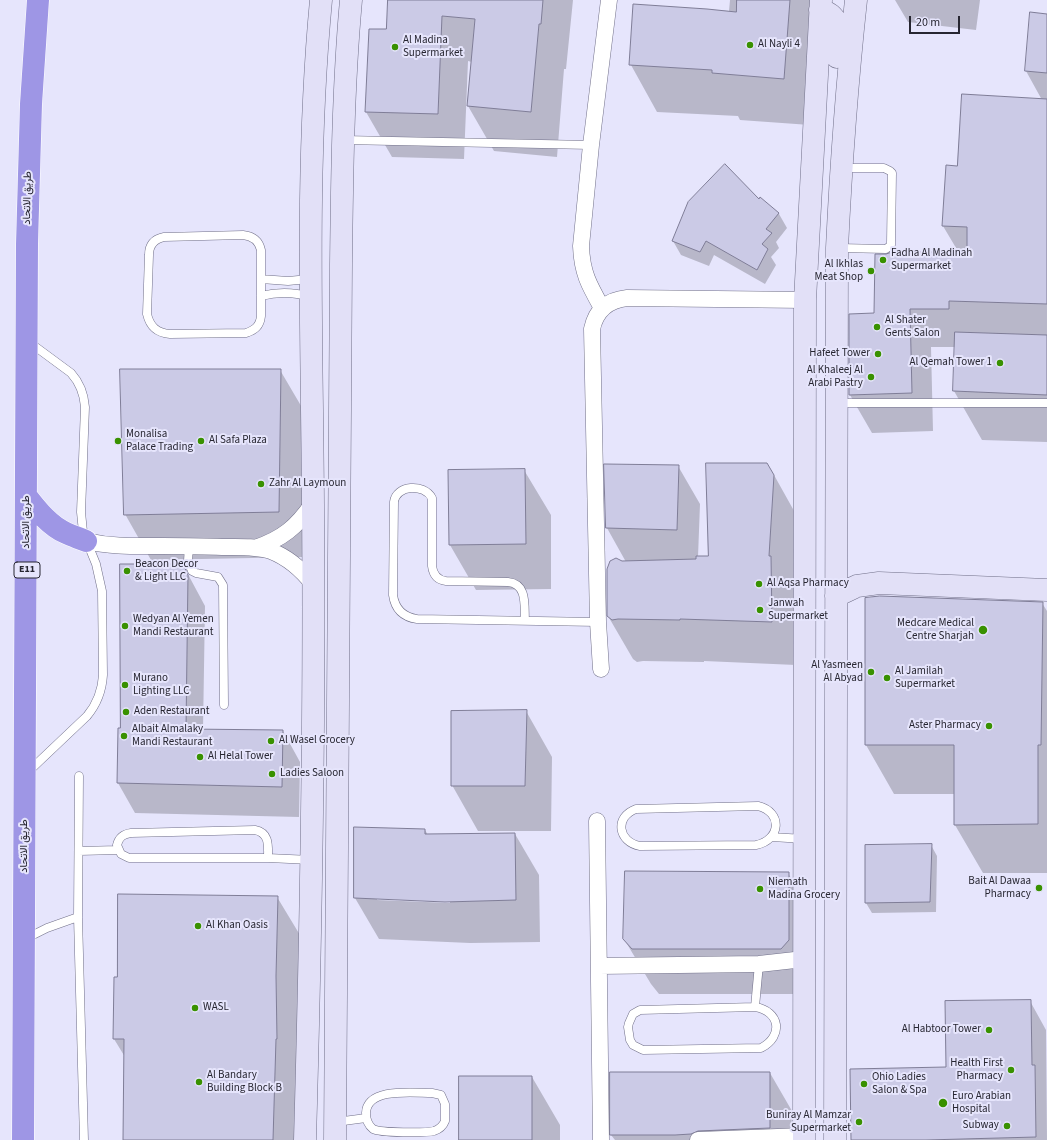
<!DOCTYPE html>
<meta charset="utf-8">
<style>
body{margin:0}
#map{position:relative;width:1047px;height:1140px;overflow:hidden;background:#e6e5fc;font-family:"Source Sans 3",sans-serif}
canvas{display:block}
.scale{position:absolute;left:909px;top:16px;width:51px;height:18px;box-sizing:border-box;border:2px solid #272631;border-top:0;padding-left:5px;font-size:12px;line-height:14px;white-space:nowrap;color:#272631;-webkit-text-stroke:3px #e6e5fc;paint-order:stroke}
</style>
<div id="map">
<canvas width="1047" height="1140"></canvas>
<div class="scale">20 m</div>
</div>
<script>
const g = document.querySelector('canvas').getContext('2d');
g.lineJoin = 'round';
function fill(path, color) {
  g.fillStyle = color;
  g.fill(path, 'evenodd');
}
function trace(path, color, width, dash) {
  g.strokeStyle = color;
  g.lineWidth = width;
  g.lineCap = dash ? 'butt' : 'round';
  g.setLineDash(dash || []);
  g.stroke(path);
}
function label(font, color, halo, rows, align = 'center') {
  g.font = font + ' "Source Sans 3",Vazirmatn,sans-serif';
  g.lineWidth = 4;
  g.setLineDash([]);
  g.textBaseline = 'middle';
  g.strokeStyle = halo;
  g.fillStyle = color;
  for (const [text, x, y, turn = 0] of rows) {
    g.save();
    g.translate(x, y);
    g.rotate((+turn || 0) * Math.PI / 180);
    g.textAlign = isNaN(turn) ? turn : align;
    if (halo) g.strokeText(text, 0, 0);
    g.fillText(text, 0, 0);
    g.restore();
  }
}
const shadow = new Path2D(`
 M 389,0 L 573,0 L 566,69 L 564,69 L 557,157 L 494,151 L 468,106 L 472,62 L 468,61 L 464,159 L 392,157 L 366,112 L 387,31 Z
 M 730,0 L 824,0 L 810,125 L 740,120 L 738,116 L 657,112 L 631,65 L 634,6 L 729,11 Z
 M 895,0 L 980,0 L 976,30 L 908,22 Z
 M 1047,15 L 1047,442 L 982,440 L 954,391 L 955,347 L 931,347 L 933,431 L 872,433 L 850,395 L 850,315 L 875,314 L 959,253 L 943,226 L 958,167 L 1042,100 L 1026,71 Z
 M 760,198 L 779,214 L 787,228 L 776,242 L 779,248 L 771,257 L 776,265 L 765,284 L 714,255 L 709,266 L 681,255 L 673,241 Z
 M 280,370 L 307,416 L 304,557 L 151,560 L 125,514 Z
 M 605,465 L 678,466 L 700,504 L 698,557 L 709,557 L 774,475 L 798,518 L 794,597 L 795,600 L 796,665 L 704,661 L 704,662 L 643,661 L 637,662 L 633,659 L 608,616 L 626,562 L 607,528 Z
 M 524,470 L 551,515 L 551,589 L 476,590 L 450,545 L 449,471 Z
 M 183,565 L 205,606 L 203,730 L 283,731 L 300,762 L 299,817 L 135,813 L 118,783 Z
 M 866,598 L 1042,603 L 1047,611 L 1047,873 L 983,873 L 955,825 L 955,794 L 894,794 L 866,745 Z
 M 526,711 L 552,757 L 551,831 L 478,831 L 452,785 Z
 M 425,830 L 428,835 L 515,834 L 539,875 L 540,942 L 470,943 L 379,939 L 355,898 ZM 377,898 L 450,901 L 450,903 L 377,900 Z
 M 931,845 L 937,856 L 936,912 L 872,913 L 866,903 Z
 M 788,873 L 815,919 L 807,994 L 659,994 L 651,984 L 624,939 Z
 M 277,897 L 303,940 L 298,1140 L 124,1140 L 125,1057 L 114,1039 L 115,978 L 118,978 Z
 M 1030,1001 L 1046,1030 L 1047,1140 L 852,1140 L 947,1068 Z
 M 770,1073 L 792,1111 L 791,1140 L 615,1140 L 611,1135 Z
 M 532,1077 L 560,1125 L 560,1140 L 460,1140 Z`);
const building = new Path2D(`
 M 388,0 L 543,0 L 541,24 L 539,24 L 531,112 L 467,106 L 475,19 L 442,16 L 438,114 L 365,112 L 369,29 L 386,29 Z
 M 737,0 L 790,0 L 784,79 L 712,73 L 712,70 L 629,65 L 633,4 L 707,9 L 736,12 Z
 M 1030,12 L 1047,14 L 1047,73 L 1025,71 Z
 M 962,94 L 1047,99 L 1047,304 L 949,301 L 949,309 L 910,309 L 912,393 L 849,395 L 849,314 L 874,313 L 875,254 L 886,254 L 892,252 L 967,252 L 967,227 L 942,226 L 946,165 L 957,166 Z
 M 725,164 L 759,199 L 760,197 L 779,213 L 766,229 L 772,233 L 762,244 L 768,249 L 757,270 L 706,241 L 700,252 L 672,241 L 688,202 Z
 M 955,332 L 1047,335 L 1047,395 L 953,391 Z
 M 120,369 L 281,369 L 279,512 L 124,515 Z
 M 706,463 L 767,463 L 774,475 L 769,556 L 771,556 L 772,622 L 680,619 L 680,620 L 618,619 L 612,620 L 607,616 L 607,569 L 610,561 L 616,558 L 622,561 L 696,559 L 696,556 L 708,556 Z
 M 604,464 L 679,465 L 677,530 L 606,528 Z
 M 525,469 L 526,544 L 449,545 L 448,470 Z
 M 120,564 L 183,564 L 188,575 L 186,729 L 283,730 L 282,787 L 117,783 L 118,728 L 120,728 Z
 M 880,596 L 1043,602 L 1041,745 L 1038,745 L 1038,824 L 954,825 L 954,745 L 865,745 L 865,598 Z
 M 527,710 L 525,786 L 451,786 L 451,711 Z
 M 354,827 L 425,829 L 425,834 L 515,833 L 516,900 L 445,902 L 354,898 Z
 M 932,844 L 930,902 L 865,903 L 865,845 Z
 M 625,871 L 789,872 L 789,940 L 781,949 L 632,949 L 623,939 Z
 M 118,894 L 278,896 L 276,976 L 277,1039 L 276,1039 L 273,1140 L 123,1140 L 124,1039 L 113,1039 L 114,977 L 117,977 Z
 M 1031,1000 L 1032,1065 L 1035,1065 L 1036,1137 L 926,1140 L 851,1140 L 850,1069 L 946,1067 L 945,1001 Z
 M 610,1072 L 770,1072 L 770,1128 L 698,1131 L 691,1134 L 675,1135 L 610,1135 Z
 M 459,1076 L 532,1076 L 532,1140 L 459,1140 Z`);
const lane = new Path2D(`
 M 343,140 L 591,145
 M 243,235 C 253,236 259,241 261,250 L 261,316 C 260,326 255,330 246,333 L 170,334 C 157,333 150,327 147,314 L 149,255 C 149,245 154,239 164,237 Z
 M 839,248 L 886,249 L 891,245 L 891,243 L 892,173 L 890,171 L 884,168 L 843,168
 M 261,279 L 288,281 L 309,279
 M 261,296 C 277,292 294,292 310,297
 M 838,403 L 1047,403
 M 189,546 L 188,561 L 192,571 L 196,573 L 218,577 L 223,585 L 224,705
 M 525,621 C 524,606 528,584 508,582 L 446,581 C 437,580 433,574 432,566 L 432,498 C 424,483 396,485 394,502 L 393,595 C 395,609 403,617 417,619 L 598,622
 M 29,771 L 87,716 C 97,704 102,692 103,675 L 102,591 L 96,564 L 83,532 L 81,512 L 85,407 C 84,393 80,383 71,373 L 29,342
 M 79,776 L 78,917 L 84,1140
 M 758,806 C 783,812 781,840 756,845 L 640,846 C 618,842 614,817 636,809 Z
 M 772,837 L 804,839
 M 79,851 L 118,850
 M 268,858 C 268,846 270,833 255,830 L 131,833 C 123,834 119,837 117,845 L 121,854 L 129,858 L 268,858 L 311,860
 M 27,938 L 47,928 L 78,917
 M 755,1007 C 780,1011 784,1036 761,1048 L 643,1050 L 633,1045 L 630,1040 L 628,1027 L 629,1023 L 633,1014 L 640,1010 Z
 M 755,1007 L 759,964
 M 432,1093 L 441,1095 L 445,1104 L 445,1121 C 443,1126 440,1129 434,1131 C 426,1133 380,1133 373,1129 C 368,1125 366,1120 366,1113 C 367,1087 413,1093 432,1093 Z
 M 336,1122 L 366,1118`);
const street = new Path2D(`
 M 602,308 C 589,285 582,273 581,246 L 591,145 L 609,0
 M 86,541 C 112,547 135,546 162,546 C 182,546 202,546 222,547 C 238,547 256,546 271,551 C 289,558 302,570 313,584
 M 255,548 C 282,539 297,527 313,503
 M 601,669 L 598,622 L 592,329 C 596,310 608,300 627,298 L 805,300
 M 597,821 L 601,1140
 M 599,966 L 759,964 L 804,959
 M 698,1140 L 804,1136`);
const secondary = new Path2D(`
 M 820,10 C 844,16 838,38 837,57
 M 836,596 L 857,586 L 879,583 L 1047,590
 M 305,1140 C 311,928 315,716 313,504 C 312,336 305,168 321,0
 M 335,1140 L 341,265 C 342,177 343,88 351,0
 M 804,1140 L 805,300 L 821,0
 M 835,1140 L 837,248 C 841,165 847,83 856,0`);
const highway = new Path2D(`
 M 27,497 C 38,511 50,526 66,533 C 72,536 79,538 86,541
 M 23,1140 L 27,244 L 31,104 L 38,0`);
const markers = [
 [750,45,4,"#399100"],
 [395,47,4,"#399100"],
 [883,260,4,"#399100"],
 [871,271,4,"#399100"],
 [877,327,4,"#399100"],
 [878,354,4,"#399100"],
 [1000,363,4,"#399100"],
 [871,377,4,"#399100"],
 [118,441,4,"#399100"],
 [201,441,4,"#399100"],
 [261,484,4,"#399100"],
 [127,571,4,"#399100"],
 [759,584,4,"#399100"],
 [760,610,4,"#399100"],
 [125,626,4,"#399100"],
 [983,630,5,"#399100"],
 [871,672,4,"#399100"],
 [887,678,4,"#399100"],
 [125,685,4,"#399100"],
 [126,712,4,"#399100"],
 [989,726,4,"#399100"],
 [124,736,4,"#399100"],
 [271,741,4,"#399100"],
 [200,757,4,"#399100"],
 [272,774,4,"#399100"],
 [1039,888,4,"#399100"],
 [760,889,4,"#399100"],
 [198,926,4,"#399100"],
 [195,1008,4,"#399100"],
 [989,1030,4,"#399100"],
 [1011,1070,4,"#399100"],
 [199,1082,4,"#399100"],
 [864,1084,4,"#399100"],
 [943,1103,5,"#399100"],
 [859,1122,4,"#399100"],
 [1007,1126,4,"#399100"]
];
const shields = [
 [27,570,26]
];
const shieldNames = [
 ["E11",27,570]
];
const poiNames = [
 ["Al Madina",403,41],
 ["Supermarket",403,54],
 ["Al Nayli 4",758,45],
 ["Fadha Al Madinah",891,254],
 ["Supermarket",891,267],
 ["Al Ikhlas",863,265,"right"],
 ["Meat Shop",863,278,"right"],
 ["Al Shater",885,321],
 ["Gents Salon",885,334],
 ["Hafeet Tower",870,354,"right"],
 ["Al Qemah Tower 1",992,363,"right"],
 ["Al Khaleej Al",863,371,"right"],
 ["Arabi Pastry",863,384,"right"],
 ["Monalisa",126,435],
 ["Palace Trading",126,448],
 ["Al Safa Plaza",209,441],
 ["Zahr Al Laymoun",269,484],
 ["Beacon Decor",135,565],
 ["& Light LLC",135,578],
 ["Al Aqsa Pharmacy",767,584],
 ["Janwah",768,604],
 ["Supermarket",768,617],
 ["Wedyan Al Yemen",133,620],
 ["Mandi Restaurant",133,633],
 ["Medcare Medical",974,624,"right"],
 ["Centre Sharjah",974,637,"right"],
 ["Al Yasmeen",863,666,"right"],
 ["Al Abyad",863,679,"right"],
 ["Al Jamilah",895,672],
 ["Supermarket",895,685],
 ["Murano",133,679],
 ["Lighting LLC",133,692],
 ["Aden Restaurant",134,712],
 ["Aster Pharmacy",981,726,"right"],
 ["Albait Almalaky",132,730],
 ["Mandi Restaurant",132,743],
 ["Al Wasel Grocery",279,741],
 ["Al Helal Tower",208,757],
 ["Ladies Saloon",280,774],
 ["Bait Al Dawaa",1031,882,"right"],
 ["Pharmacy",1031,895,"right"],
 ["Niemath",768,883],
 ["Madina Grocery",768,896],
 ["Al Khan Oasis",206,926],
 ["WASL",203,1008],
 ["Al Habtoor Tower",981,1030,"right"],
 ["Health First",1003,1064,"right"],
 ["Pharmacy",1003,1077,"right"],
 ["Al Bandary",207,1076],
 ["Building Block B",207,1089],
 ["Ohio Ladies",872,1078],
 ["Salon & Spa",872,1091],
 ["Euro Arabian",952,1097],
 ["Hospital",952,1110],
 ["Buniray Al Mamzar",851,1116,"right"],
 ["Supermarket",851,1129,"right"],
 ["Subway",999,1126,"right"]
];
const streetNames = [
 ["طريق الاتحاد",28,198,-89],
 ["طريق الاتحاد",27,522,-90],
 ["طريق الاتحاد",25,846,-90]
];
fill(shadow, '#0003');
fill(building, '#cbcae6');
trace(building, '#7f7d97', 1);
trace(lane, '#706f88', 9);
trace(street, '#706f88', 17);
trace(secondary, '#706f88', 23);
trace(highway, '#fff', 23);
trace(lane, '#fff', 8);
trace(street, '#fff', 16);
trace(secondary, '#e2e0f7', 22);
trace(highway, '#9e96e5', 22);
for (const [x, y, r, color] of markers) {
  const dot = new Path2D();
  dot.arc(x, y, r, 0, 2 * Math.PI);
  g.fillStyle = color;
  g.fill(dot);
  trace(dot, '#e6e5fc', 1.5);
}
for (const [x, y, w] of shields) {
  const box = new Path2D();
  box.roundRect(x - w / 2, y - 8, w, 16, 3);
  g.fillStyle = '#e6e5fc';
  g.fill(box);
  trace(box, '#272631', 1);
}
label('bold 10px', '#272631', null, shieldNames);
label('11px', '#272631', '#e6e5fc', poiNames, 'left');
label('11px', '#272631', '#e6e5fc', streetNames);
</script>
